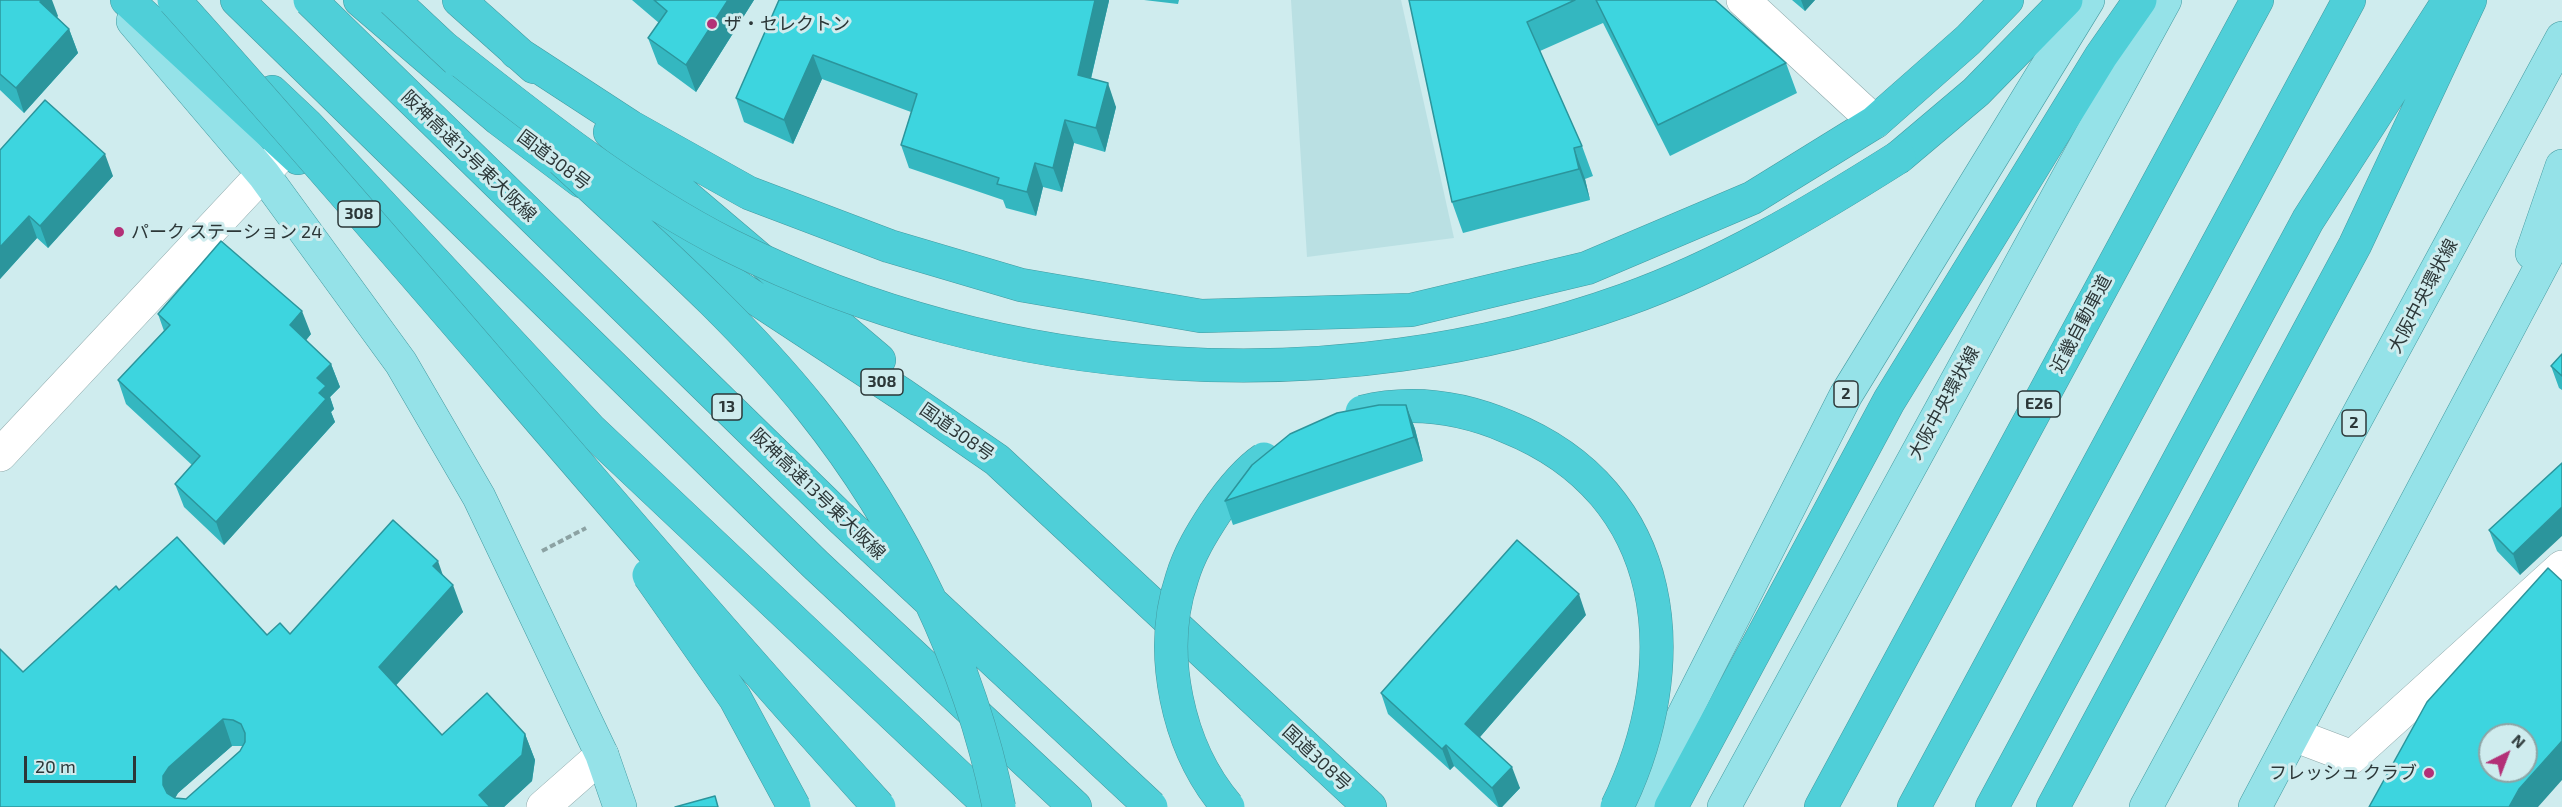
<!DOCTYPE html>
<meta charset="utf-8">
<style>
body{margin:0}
#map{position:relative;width:2562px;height:807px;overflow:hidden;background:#cfecee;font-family:"Exo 2",sans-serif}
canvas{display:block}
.north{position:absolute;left:2478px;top:723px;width:60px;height:60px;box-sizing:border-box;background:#cfecee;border:2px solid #8ea4a5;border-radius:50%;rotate:42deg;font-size:16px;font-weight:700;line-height:24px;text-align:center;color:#2c3738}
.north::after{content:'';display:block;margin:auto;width:21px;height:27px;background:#b33077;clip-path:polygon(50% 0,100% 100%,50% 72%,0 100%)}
.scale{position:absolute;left:24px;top:756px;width:112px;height:27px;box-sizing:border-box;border:3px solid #2c3738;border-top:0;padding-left:8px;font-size:18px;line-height:21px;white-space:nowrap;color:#2c3738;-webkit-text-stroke:4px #cfecee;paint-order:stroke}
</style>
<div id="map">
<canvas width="2562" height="807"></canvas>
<div class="north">N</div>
<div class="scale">20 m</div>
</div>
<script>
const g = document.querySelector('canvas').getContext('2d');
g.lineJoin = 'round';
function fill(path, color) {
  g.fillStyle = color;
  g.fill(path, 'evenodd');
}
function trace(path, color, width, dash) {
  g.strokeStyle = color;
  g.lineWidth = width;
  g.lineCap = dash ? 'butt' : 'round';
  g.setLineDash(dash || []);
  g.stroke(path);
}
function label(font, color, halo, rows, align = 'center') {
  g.font = font + ' "Exo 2","Noto Sans JP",sans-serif';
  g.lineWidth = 6;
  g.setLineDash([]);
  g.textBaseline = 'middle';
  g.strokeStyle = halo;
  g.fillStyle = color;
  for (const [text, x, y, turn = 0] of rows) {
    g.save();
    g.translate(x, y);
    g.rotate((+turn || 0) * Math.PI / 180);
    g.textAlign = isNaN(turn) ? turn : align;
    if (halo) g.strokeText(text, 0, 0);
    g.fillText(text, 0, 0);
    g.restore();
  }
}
const built = new Path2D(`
 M 1291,0 L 1401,0 L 1454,238 L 1307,257 Z`);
const path = new Path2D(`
 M 542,551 L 586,528`);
const minor = new Path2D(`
 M 1743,0 L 1875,122
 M 0,455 L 287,148
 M 2294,735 L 2352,757 L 2562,567
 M 543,807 L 602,755`);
const major = new Path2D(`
 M 133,21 L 264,175 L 401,363 L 479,497 L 602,755 L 620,807
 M 2532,253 L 2562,166
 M 1637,807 L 1846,395 L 2088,0
 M 1724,807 L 2165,0
 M 2146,807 L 2562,38
 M 2255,807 L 2562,227`);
const highway = new Path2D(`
 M 127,0 L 298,158
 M 237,0 L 816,565 L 1075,807
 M 360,0 L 499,119 L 581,181
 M 459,0 L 534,67
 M 516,52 L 631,127 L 749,193 L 889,246 L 1021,285 L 1201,316 L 1411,310 L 1587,268 L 1752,198 L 1875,122 L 1968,40 L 2007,0
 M 272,92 L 307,125 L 590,429 L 991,807
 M 610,132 L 879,360
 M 1899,157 L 1976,92 L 2066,0
 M 653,231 L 903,395 L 997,460 L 1370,807
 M 1671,807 L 1889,401 L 2101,56 L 2140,0
 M 1821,807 L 2257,0
 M 1914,807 L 2349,0
 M 1992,807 L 2308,220 L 2449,0
 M 2053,807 L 2355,245 L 2470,0`);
const highwayBridge = new Path2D(`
 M 174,0 C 413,266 639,542 879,807
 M 310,0 L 843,520 L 1151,807
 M 393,0 L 457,60
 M 442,46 C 533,118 625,192 729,245 C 1006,383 1333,404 1625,300 C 1723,265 1812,212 1899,157
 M 562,160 C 648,240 738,318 811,409 C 903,524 970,663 999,807
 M 1362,412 C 1412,400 1461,407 1508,427 C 1672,493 1687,664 1617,807
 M 649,575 L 735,698 L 794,807
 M 1228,807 C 1177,748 1157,652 1182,578 C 1189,554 1202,533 1215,513 C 1228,494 1245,472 1264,459`);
const wall = new Path2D(`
 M 0,0 L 58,16 L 57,17 L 69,29 L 78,53 L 24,113 L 0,90 Z
 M 632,0 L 754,0 L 696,92 L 658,64 L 648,38 L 659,23 Z
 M 779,0 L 1109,0 L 1091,79 L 1116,107 L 1105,152 L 1074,143 L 1062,192 L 1043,187 L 1036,216 L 1006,208 L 1003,200 L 909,168 L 901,145 L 911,112 L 822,79 L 793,144 L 744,122 L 736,98 Z
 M 1144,0 L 1179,0 L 1178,4 Z
 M 1409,0 L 1715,0 L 1786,63 L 1797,93 L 1670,156 L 1603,23 L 1540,51 L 1582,146 L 1593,176 L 1585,179 L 1590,200 L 1463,233 L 1452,202 Z
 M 1792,0 L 1815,0 L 1805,11 Z
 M 0,150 L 113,176 L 48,248 L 37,238 L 0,279 Z
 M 158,314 L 311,334 L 306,340 L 331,364 L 340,387 L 330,397 L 334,409 L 331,412 L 335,422 L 224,545 L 184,507 L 175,484 L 192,465 L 126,404 L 118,380 L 164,331 Z
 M 2562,354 L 2562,390 L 2559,388 L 2551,366 Z
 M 1406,405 L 1415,429 L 1423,461 L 1233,525 L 1225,501 Z
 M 2562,463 L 2520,575 L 2497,551 L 2489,530 Z
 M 443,576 L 463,612 L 396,685 L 442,735 L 525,734 L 535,760 L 532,781 L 504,807 L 0,807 L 23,672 L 119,590 L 267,635 L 290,634 ZM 232,746 L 243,746 L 240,751 L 186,799 L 175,798 L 178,793 Z
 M 1586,615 L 1480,737 L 1520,788 L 1502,807 L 1498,807 L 1454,766 L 1450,770 L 1388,714 L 1381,693 Z`);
const shadedWall = new Path2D(`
 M 41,0 L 52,0 L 58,16 L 48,26 L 40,2 Z
 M 728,0 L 754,0 L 696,92 L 686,65 Z
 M 1095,0 L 1109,0 L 1109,1 L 1086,99 L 1078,75 Z
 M 1801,0 L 1815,0 L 1805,11 Z
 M 69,29 L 78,53 L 24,113 L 16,88 Z
 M 813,55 L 822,79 L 793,144 L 784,120 Z
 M 1108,83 L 1116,107 L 1105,152 L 1096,128 Z
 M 1065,120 L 1074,143 L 1062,192 L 1053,168 Z
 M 1574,148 L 1585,179 L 1590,200 L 1579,169 Z
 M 105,154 L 113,176 L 48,248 L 40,226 Z
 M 1035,163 L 1043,187 L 1036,216 L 1027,192 Z
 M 29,216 L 37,238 L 0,279 L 0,247 Z
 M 302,311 L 311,334 L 299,349 L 290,325 Z
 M 331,364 L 340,387 L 330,397 L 334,409 L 331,412 L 335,422 L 224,545 L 216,522 L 319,393 L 317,378 Z
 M 1406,405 L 1415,429 L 1423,461 L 1414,437 Z
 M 2562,507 L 2562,536 L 2520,575 L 2513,554 Z
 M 438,561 L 447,587 L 433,566 Z
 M 453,585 L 463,612 L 389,693 L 379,667 Z
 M 1579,594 L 1586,615 L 1473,745 L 1465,724 Z
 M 223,719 L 232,746 L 178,793 L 173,802 L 163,785 L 163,776 L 169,767 Z
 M 525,734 L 535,760 L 532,781 L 504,807 L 483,807 L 479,795 Z
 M 2562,741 L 2562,780 L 2538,807 L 2509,807 L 2519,789 Z
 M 1446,745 L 1454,766 L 1450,770 L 1442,749 Z
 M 1512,767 L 1520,788 L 1502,807 L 1499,807 L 1492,788 Z`);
const building = new Path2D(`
 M 0,0 L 41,0 L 40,2 L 69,29 L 16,88 L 0,74 Z
 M 654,0 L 728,0 L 686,65 L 648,38 L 667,11 Z
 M 779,0 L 1095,0 L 1078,75 L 1108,83 L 1096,128 L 1065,120 L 1053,168 L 1035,163 L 1027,192 L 997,184 L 999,178 L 901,145 L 917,94 L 813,55 L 784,120 L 736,98 Z
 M 1409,0 L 1575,0 L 1527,22 L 1582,146 L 1574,148 L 1579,169 L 1452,202 Z
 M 1596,0 L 1715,0 L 1786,63 L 1658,125 Z
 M 45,100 L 105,154 L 40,226 L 29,216 L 0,247 L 0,150 Z
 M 221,241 L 302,311 L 290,325 L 331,364 L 317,378 L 326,386 L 319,393 L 326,399 L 216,522 L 175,484 L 200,456 L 118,380 L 170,325 L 158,314 Z
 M 2562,354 L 2562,376 L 2551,366 Z
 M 1379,405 L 1406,405 L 1414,437 L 1225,501 L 1252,465 L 1290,434 L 1337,413 Z
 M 2562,463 L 2562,507 L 2513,554 L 2489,530 Z
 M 393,520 L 438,561 L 433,566 L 453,585 L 379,667 L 442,735 L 487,693 L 525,734 L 522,755 L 479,795 L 490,807 L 0,807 L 0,649 L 23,672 L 116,586 L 119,590 L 177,537 L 267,635 L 280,623 L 290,634 ZM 223,719 L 233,720 L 241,724 L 245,733 L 245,742 L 240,751 L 186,799 L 175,798 L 167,793 L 163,785 L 163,776 L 169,767 Z
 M 1517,540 L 1579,594 L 1465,724 L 1512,767 L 1492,788 L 1446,745 L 1442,749 L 1381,693 Z
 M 2548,568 L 2562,581 L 2562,741 L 2519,789 L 2509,807 L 2369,807 L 2427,702 ZM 2490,735 L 2526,735 L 2526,771 L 2490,771 Z
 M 715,796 L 718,807 L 675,807 Z`);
const markers = [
 [712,24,6,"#b33077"],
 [119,232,6,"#b33077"],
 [2429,773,6,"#b33077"]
];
const shields = [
 [359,214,42],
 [882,382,42],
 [1846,394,24],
 [2039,404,42],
 [727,407,30],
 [2354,423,24]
];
const shieldNames = [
 ["308",359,214],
 ["308",882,382],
 ["2",1846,394],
 ["E26",2039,404],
 ["13",727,407],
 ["2",2354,423]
];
const poiNames = [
 ["ザ・セレクトン",724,24],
 ["パーク ステーション 24",131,232],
 ["フレッシュ クラブ",2417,773,"right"]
];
const streetNames = [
 ["阪神高速13号東大阪線",469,156,44],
 ["国道308号",554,160,37],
 ["大阪中央環状線",2423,296,-62],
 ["近畿自動車道",2081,324,-62],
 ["大阪中央環状線",1944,403,-61],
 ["国道308号",957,432,35],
 ["阪神高速13号東大阪線",818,494,44],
 ["国道308号",1317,758,43]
];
fill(built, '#bae0e3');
trace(minor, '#8ea9ab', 34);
trace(major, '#439aa0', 34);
trace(highway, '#439aa0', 34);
trace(path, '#8ca2a3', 4, [6, 3]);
trace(minor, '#fff', 33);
trace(major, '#95e2e8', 33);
trace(highway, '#4fcfd8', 33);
trace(highwayBridge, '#439aa0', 34, []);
trace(highwayBridge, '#4fcfd8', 33);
fill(wall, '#34b7c0');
fill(shadedWall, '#2b959c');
fill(building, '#3dd5df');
trace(building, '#2b959c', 1.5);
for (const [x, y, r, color] of markers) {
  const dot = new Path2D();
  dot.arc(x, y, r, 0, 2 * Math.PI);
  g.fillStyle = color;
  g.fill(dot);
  trace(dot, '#cfecee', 2);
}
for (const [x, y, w] of shields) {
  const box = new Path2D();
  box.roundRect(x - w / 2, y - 13, w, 26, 4.5);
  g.fillStyle = '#cfecee';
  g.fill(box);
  trace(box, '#2c3738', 1.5);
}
label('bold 16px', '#2c3738', null, shieldNames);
label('18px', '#2c3738', '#cfecee', poiNames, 'left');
label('18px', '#2c3738', '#cfecee', streetNames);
</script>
